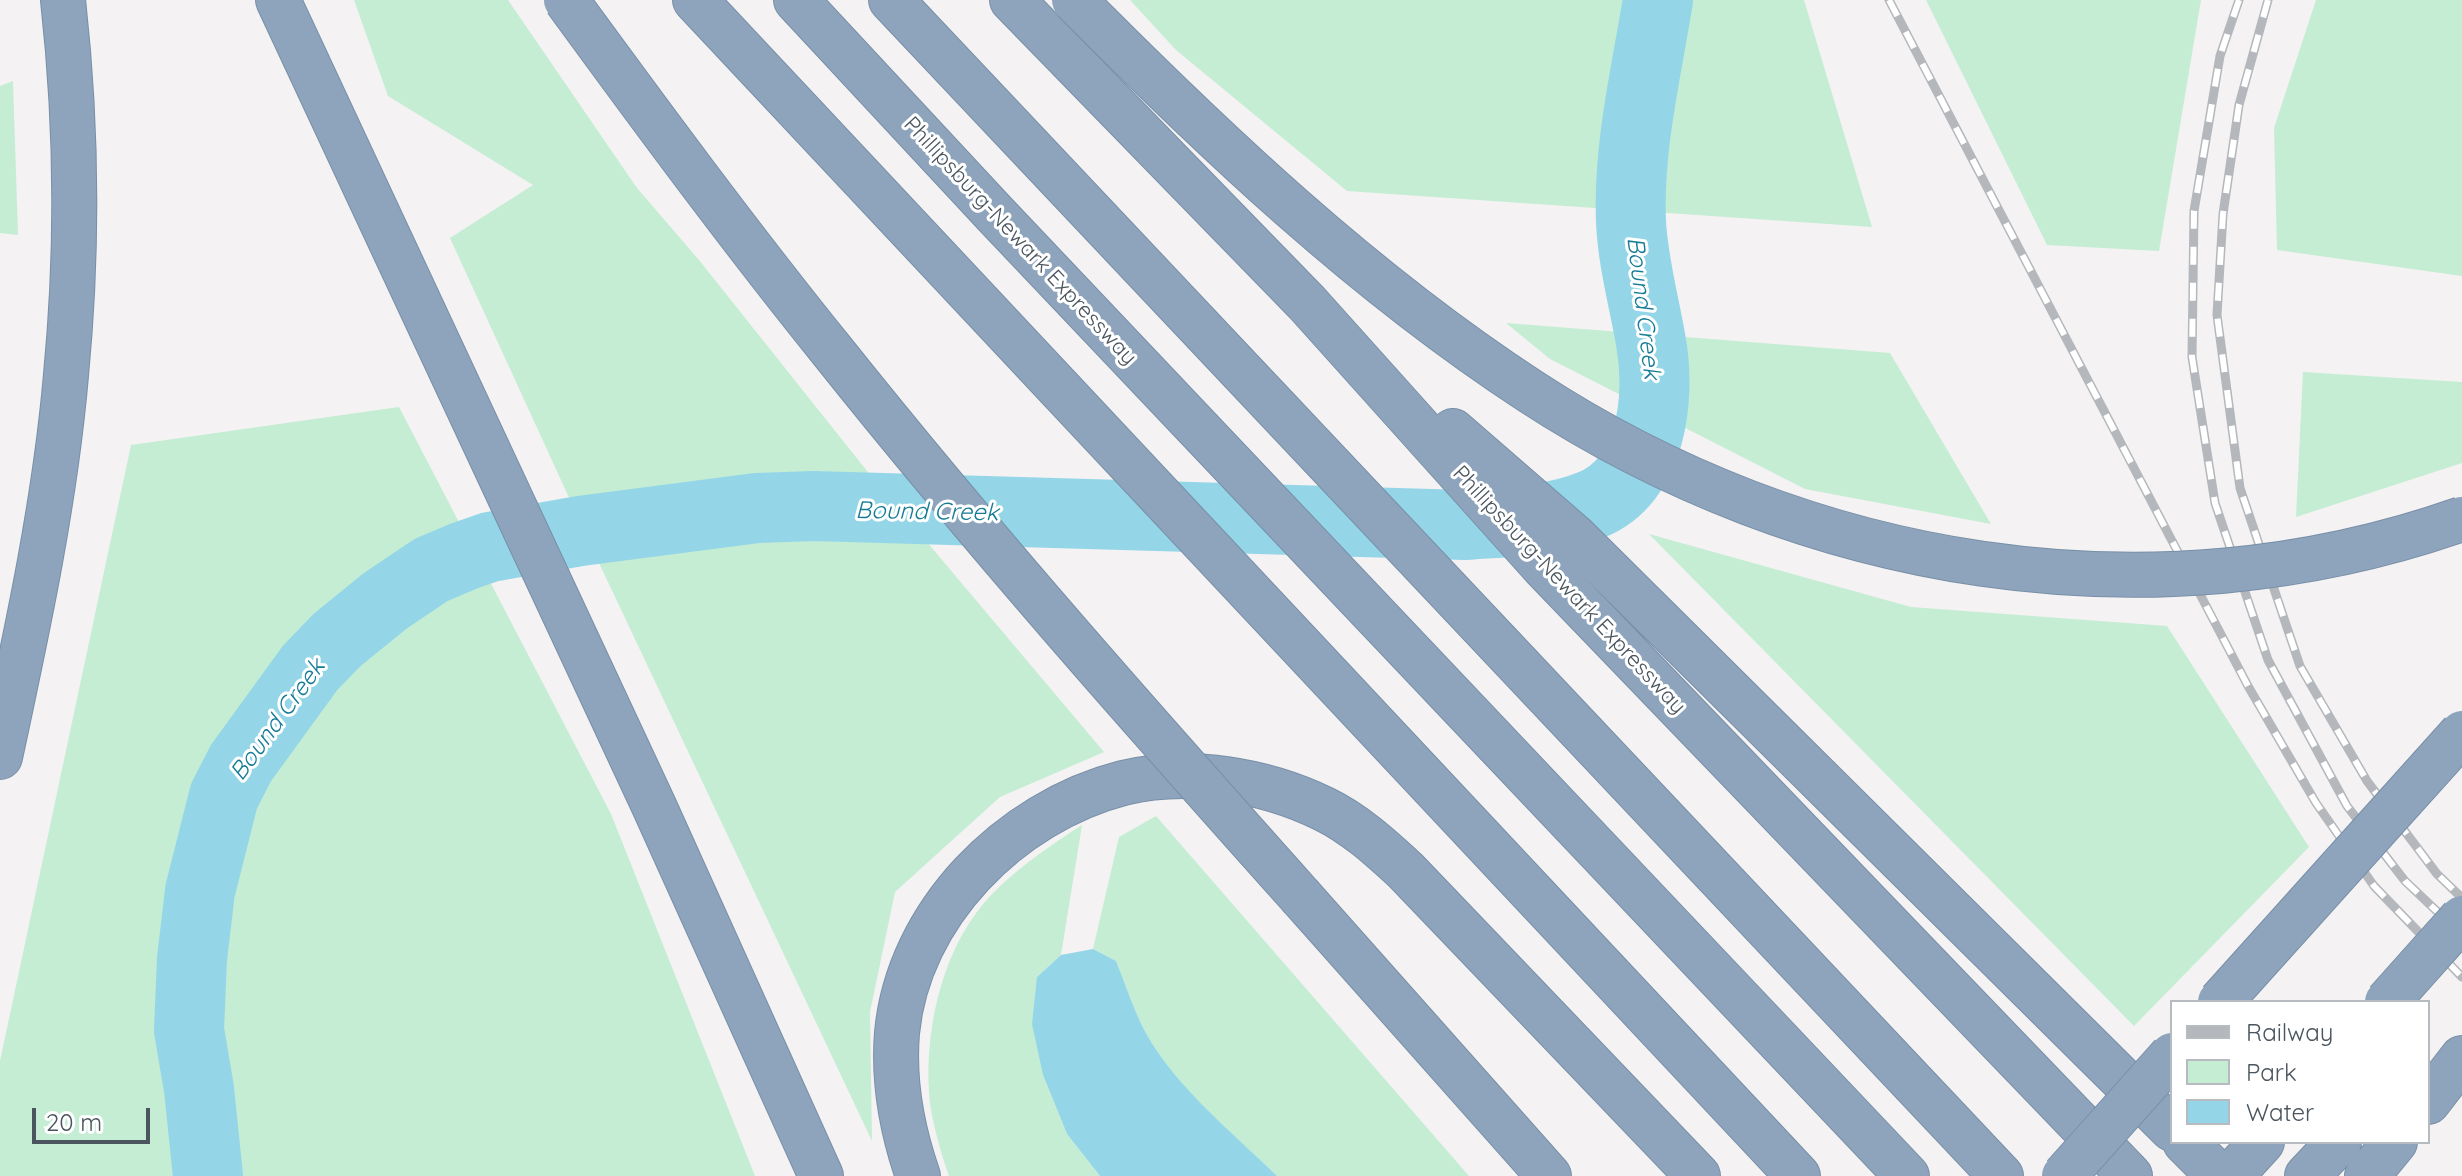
<!DOCTYPE html>
<style>
body{margin:0}
#map{position:relative;width:2462px;height:1176px;overflow:hidden;background:#f4f2f2;font-family:Quicksand,sans-serif}
canvas{display:block}
.legend{position:absolute;left:2170px;top:1000px;width:260px;height:144px;box-sizing:border-box;background:#fff;border:2px solid #b7bbbf;margin:0;padding:10px 14px;list-style:none;font-size:24px;color:#4a555e}
.legend li{display:flex;align-items:center;gap:16px;height:40px}
.legend b{width:40px;border:2px solid #b7bbbf}
.scale{position:absolute;left:32px;top:1108px;width:118px;height:36px;box-sizing:border-box;border:4px solid #4a555e;border-top:0;padding-left:10px;font-size:24px;line-height:28px;white-space:nowrap;color:#4a555e;-webkit-text-stroke:6px #fff;paint-order:stroke}
</style>
<div id="map">
<canvas width="2462" height="1176"></canvas>
<ul class="legend">
<li><b style="height:10px;background:#b4b7bb"></b>Railway</li>
<li><b style="height:22px;background:#c4edd4"></b>Park</li>
<li><b style="height:22px;background:#94d6e7"></b>Water</li>
</ul>
<div class="scale">20 m</div>
</div>
<script>
const g = document.querySelector('canvas').getContext('2d');
g.lineJoin = 'round';
function fill(path, color) {
  g.fillStyle = color;
  g.fill(path, 'evenodd');
}
function trace(path, color, width, dash) {
  g.strokeStyle = color;
  g.lineWidth = width;
  g.lineCap = dash ? 'butt' : 'round';
  g.setLineDash(dash || []);
  g.stroke(path);
}
function label(font, color, halo, rows, align = 'center') {
  g.font = font + ' Quicksand,sans-serif';
  g.lineWidth = 6;
  g.setLineDash([]);
  g.textBaseline = 'middle';
  g.strokeStyle = halo;
  g.fillStyle = color;
  for (const [text, x, y, turn = 0] of rows) {
    g.save();
    g.translate(x, y);
    g.rotate((+turn || 0) * Math.PI / 180);
    g.textAlign = isNaN(turn) ? turn : align;
    if (halo) g.strokeText(text, 0, 0);
    g.fillText(text, 0, 0);
    g.restore();
  }
}
const green = new Path2D(`
 M 354,0 L 508,0 L 637,188 L 699,260 L 867,471 L 1104,752 L 1000,797 L 895,892 L 870,1012 L 872,1141 L 599,563 L 450,238 L 533,185 L 388,96 Z
 M 1130,0 L 1804,0 L 1872,227 L 1347,191 L 1176,50 Z
 M 1926,0 L 2201,0 L 2159,251 L 2047,245 Z
 M 2316,0 L 2462,0 L 2462,276 L 2277,250 L 2274,128 Z
 M 13,81 L 18,235 L 0,233 L 0,86 Z
 M 1506,323 L 1890,353 L 1991,524 L 1805,489 L 1550,359 Z
 M 2303,372 L 2462,382 L 2462,463 L 2296,517 Z
 M 399,407 L 611,814 L 755,1176 L 0,1176 L 0,1061 L 131,445 Z
 M 1649,534 L 1911,607 L 2167,626 L 2309,847 L 2134,1026 Z
 M 1156,816 L 1469,1176 L 1277,1176 C 1233,1134 1177,1088 1147,1035 C 1134,1013 1126,985 1116,961 L 1093,949 L 1119,837 Z
 M 1082,825 L 1061,955 L 1037,977 L 1043,1075 L 1067,1134 L 1100,1176 L 949,1176 C 941,1153 930,1116 929,1092 C 925,1024 944,942 994,892 C 1020,866 1051,845 1082,825 Z`);
const water = new Path2D(`
 M 1093,949 L 1116,961 C 1126,985 1134,1012 1147,1035 C 1177,1088 1234,1134 1277,1176 L 1100,1176 L 1067,1134 L 1043,1075 L 1032,1024 L 1037,977 L 1061,955 Z`);
const river = new Path2D(`
 M 208,1176 L 199,1089 L 189,1030 L 192,959 L 200,891 L 224,796 L 241,763 L 310,668 L 337,640 L 385,601 L 431,570 L 464,556 L 490,547 L 580,531 L 757,508 L 814,506 L 1465,525 C 1506,522 1552,521 1591,505 C 1652,481 1661,398 1651,342 C 1644,301 1633,263 1631,222 C 1628,147 1646,74 1658,0`);
const highway = new Path2D(`
 M 278,0 L 654,806 L 821,1176
 M 695,0 L 1798,1176
 M 796,0 L 995,214 L 1907,1176
 M 891,0 L 2001,1176
 M 1012,0 L 1307,303 L 1543,566 L 2130,1176
 M 1453,431 L 1575,537 L 2172,1129
 M 0,757 C 27,631 55,503 66,375 C 78,250 77,125 63,0
 M 1302,898 L 1549,1176
 M 2428,1102 L 2462,1058
 M 2185,1142 L 2219,1176
 M 918,1176 C 902,1130 893,1082 897,1033 C 908,914 1010,812 1123,783 C 1188,767 1265,780 1324,809 C 1355,824 1381,848 1406,871 L 1698,1176
 M 2231,1176 L 2262,1142
 M 2307,1176 L 2339,1142
 M 2367,1176 L 2395,1142`);
const rail = new Path2D(`
 M 1889,0 L 2248,686 L 2316,803 L 2374,886 L 2462,977
 M 2239,0 L 2220,56 L 2194,211 L 2192,357 L 2215,503 L 2268,660 L 2347,806 L 2405,881 L 2462,935
 M 2268,0 L 2239,105 L 2223,214 L 2217,315 L 2240,488 L 2300,666 L 2367,781 L 2437,874 L 2462,898`);
const highwayBridge = new Path2D(`
 M 566,0 C 653,119 740,237 833,352 C 983,540 1142,719 1302,898
 M 1074,0 C 1214,141 1363,282 1530,391 C 1805,571 2150,629 2462,519
 M 2220,1002 L 2462,733
 M 2387,1002 L 2462,918
 M 2064,1176 L 2172,1055`);
const streetNames = [
 ["Phillipsburg-Newark Expressway",1020,241,47],
 ["Phillipsburg-Newark Expressway",1569,590,47]
];
const waterNames = [
 ["Bound Creek",1643,308,83],
 ["Bound Creek",927,512,1],
 ["Bound Creek",278,720,-54]
];
fill(green, '#c4edd4');
fill(water, '#94d6e7');
trace(river, '#94d6e7', 70);
trace(highway, '#788fa8', 46);
trace(highway, '#8da4bc', 44);
trace(rail, '#b4b7bb', 9);
trace(rail, '#fff', 6, [18]);
trace(highwayBridge, '#788fa8', 46, []);
trace(highwayBridge, '#8da4bc', 44);
label('22px', '#4a555e', '#fff', streetNames);
label('italic 24px', '#167c96', '#fff', waterNames);
</script>
